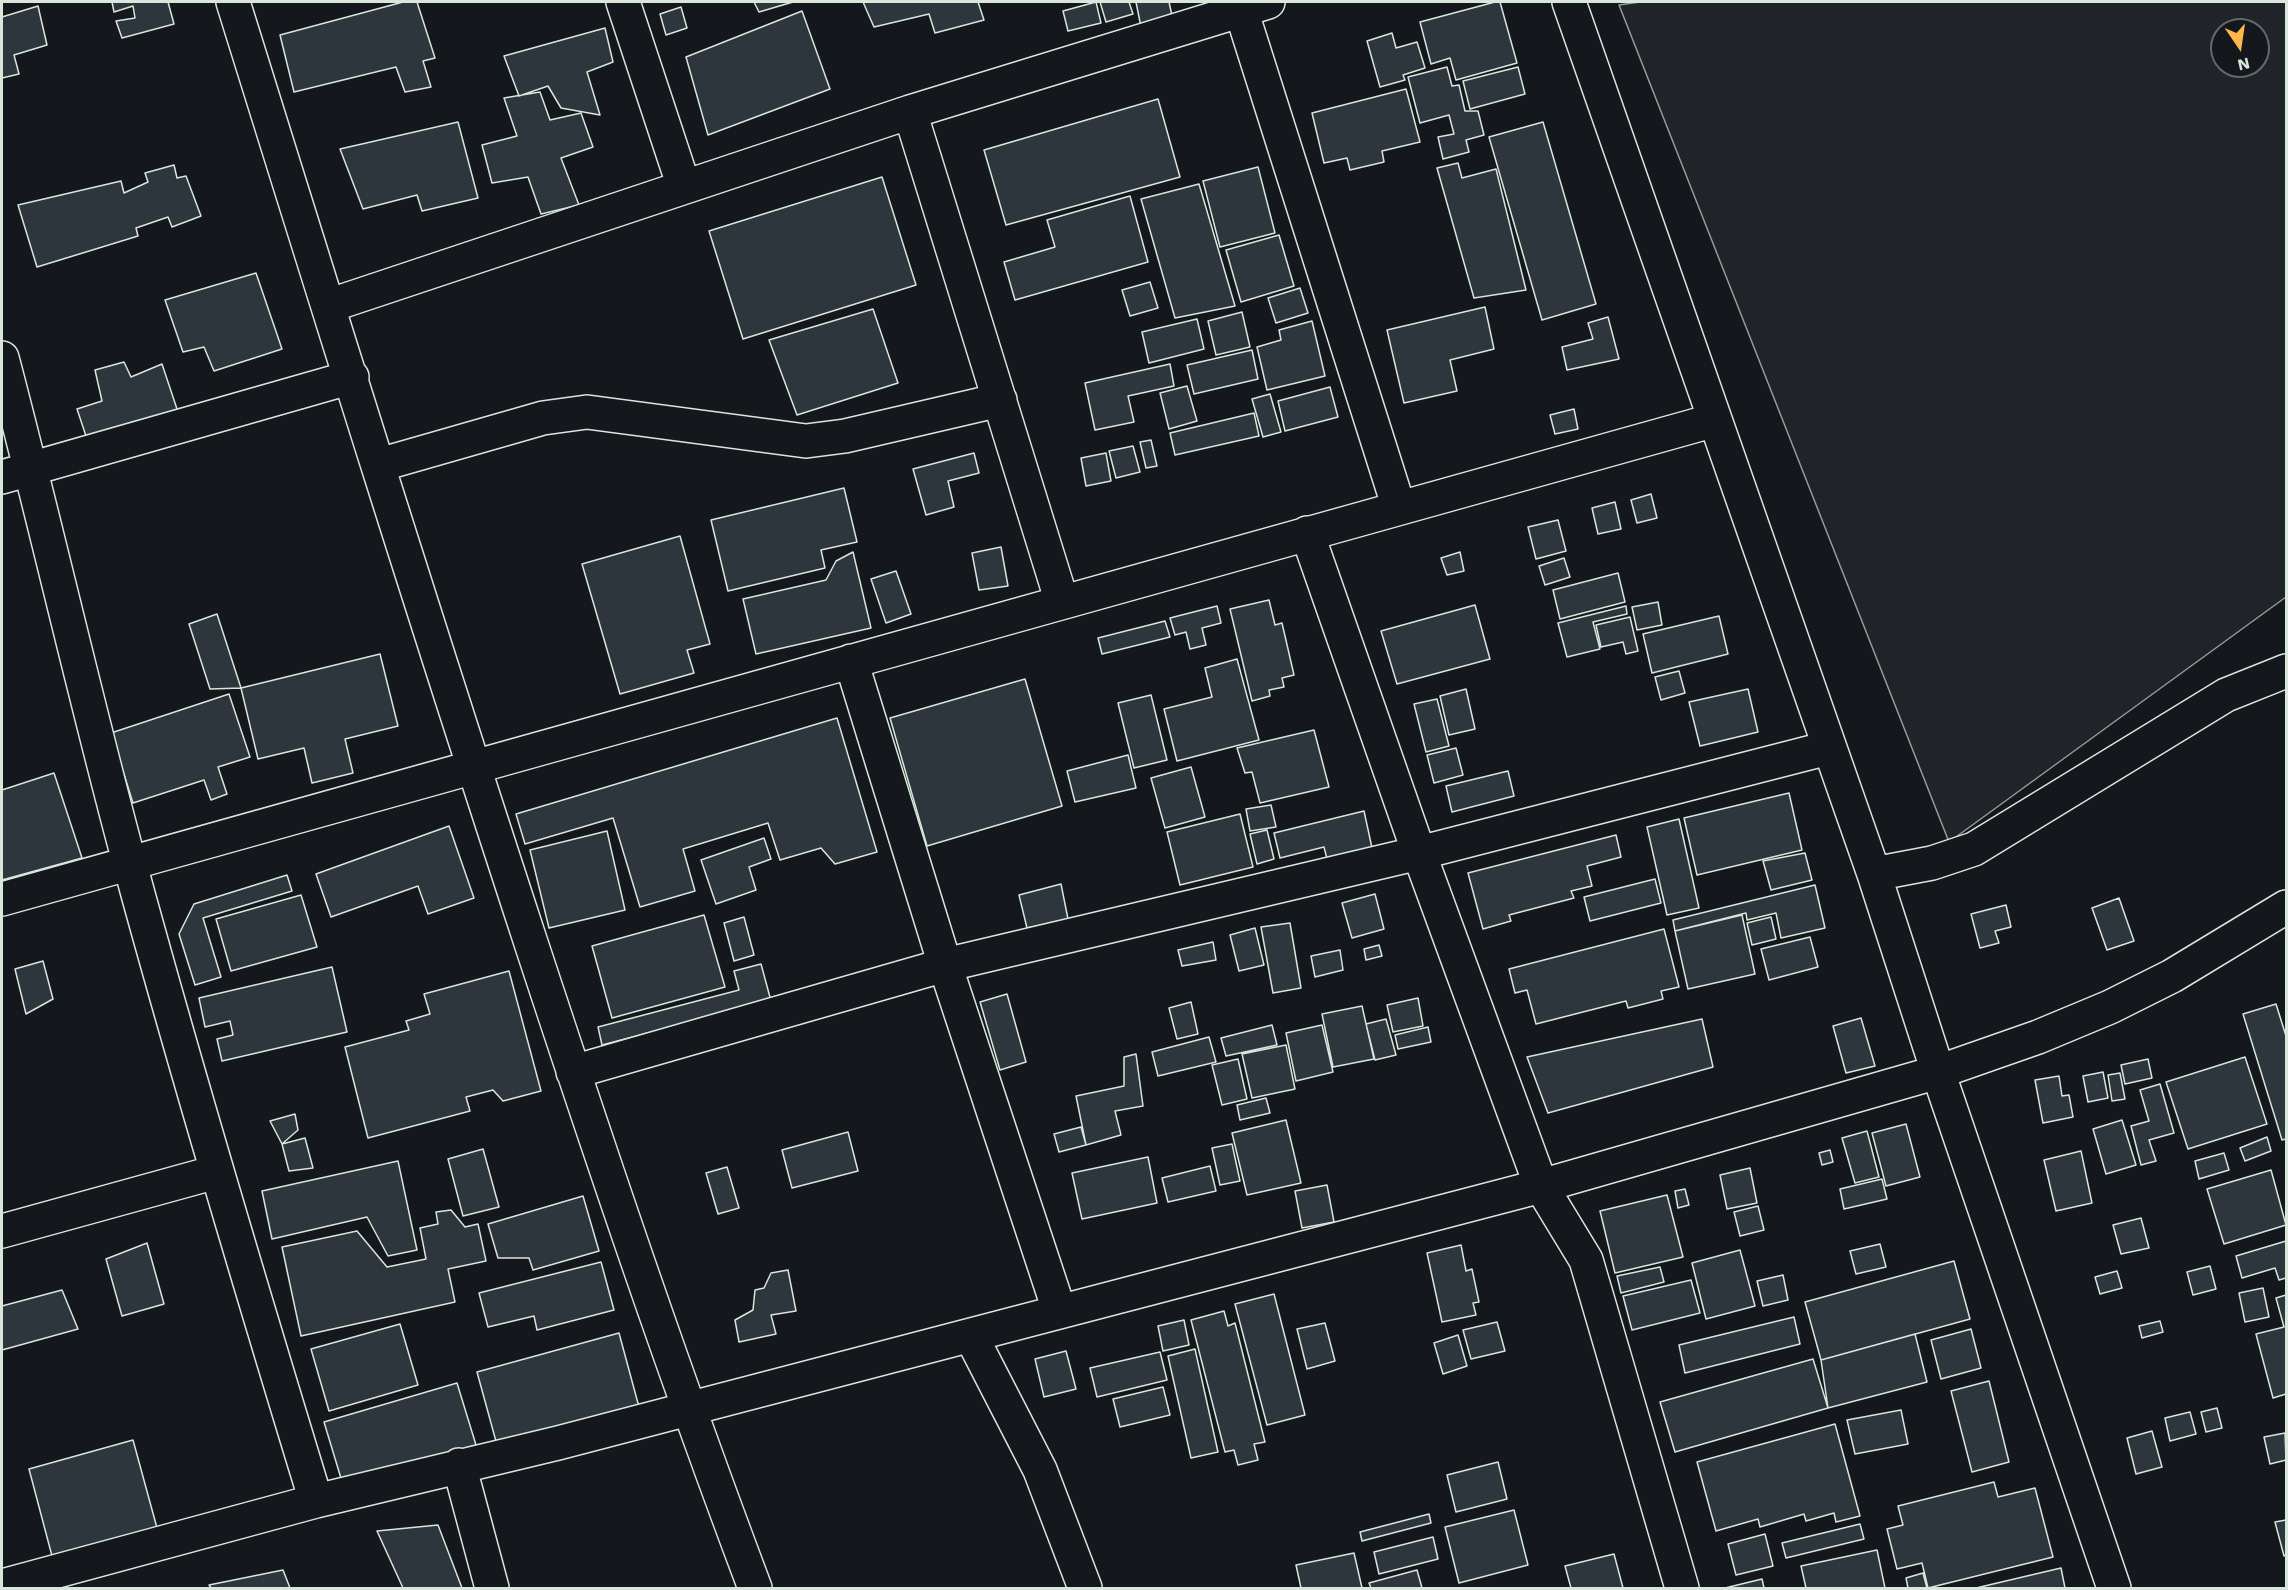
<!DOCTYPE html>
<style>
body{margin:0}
#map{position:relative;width:2288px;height:1590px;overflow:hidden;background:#14181c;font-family:"Work Sans",sans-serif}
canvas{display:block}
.frame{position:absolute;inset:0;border:3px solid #d8e6dc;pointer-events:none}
.north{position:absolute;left:2210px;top:18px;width:60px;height:60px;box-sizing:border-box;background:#14181c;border:2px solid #626a69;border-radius:50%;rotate:167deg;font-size:16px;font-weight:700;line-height:24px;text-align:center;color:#d8e6dc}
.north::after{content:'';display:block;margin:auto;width:21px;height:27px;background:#ffb74d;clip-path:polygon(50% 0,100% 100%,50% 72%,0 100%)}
</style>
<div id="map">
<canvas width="2288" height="1590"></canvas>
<div class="frame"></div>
<div class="north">N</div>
</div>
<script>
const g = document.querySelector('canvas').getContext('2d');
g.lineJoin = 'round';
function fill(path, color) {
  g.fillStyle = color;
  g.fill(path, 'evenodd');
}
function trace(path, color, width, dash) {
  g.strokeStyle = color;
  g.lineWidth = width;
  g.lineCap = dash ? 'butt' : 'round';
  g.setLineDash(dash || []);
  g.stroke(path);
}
const green = new Path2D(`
 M 1640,2 L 2286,2 L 2286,597 L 1949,842 L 1619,5 ZM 2222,30 L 2258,30 L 2258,66 L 2222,66 Z`);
const building = new Path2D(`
 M 112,2 L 168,2 L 174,24 L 122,38 L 116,21 L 135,18 L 133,6 L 114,12 Z
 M 403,2 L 417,2 L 435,58 L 423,61 L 431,87 L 405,92 L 396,67 L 294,92 L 280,35 Z
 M 754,2 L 793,2 L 759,12 Z
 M 863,2 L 978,2 L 984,20 L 935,33 L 929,14 L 874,27 Z
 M 1096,2 L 1101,23 L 1068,31 L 1063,11 Z
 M 1100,2 L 1129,2 L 1133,14 L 1106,22 Z
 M 1136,2 L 1169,2 L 1173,20 L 1141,27 Z
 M 1495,2 L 1500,2 L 1517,63 L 1456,80 L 1450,58 L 1431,64 L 1420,22 Z
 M 38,6 L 47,45 L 14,55 L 19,74 L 2,78 L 2,17 Z
 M 681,7 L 687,28 L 666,35 L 660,14 Z
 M 802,11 L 830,89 L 708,135 L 686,57 Z
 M 605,28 L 613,62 L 587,72 L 600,115 L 561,108 L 548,86 L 519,96 L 504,56 Z
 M 1392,33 L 1396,48 L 1417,42 L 1425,68 L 1403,75 L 1405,80 L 1380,87 L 1367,41 Z
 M 1447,67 L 1452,86 L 1459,85 L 1465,111 L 1478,111 L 1484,135 L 1466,140 L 1469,152 L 1443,159 L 1438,137 L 1454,134 L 1449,115 L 1420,123 L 1408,77 Z
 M 1518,67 L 1525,94 L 1470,109 L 1463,81 Z
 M 1406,89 L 1420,142 L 1382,151 L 1384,162 L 1350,170 L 1347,158 L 1324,163 L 1312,113 Z
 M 540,92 L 550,120 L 581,113 L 593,147 L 561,158 L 579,205 L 541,214 L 528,177 L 492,183 L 482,145 L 517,136 L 504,98 Z
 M 1158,99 L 1180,177 L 1006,225 L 984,150 Z
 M 458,122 L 478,198 L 422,211 L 417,195 L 363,209 L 340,149 Z
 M 1543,122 L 1596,304 L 1542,320 L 1489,137 Z
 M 1458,163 L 1462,178 L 1496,169 L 1526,290 L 1474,298 L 1437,168 Z
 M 174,165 L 177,178 L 186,176 L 201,216 L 172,227 L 168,217 L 136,228 L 138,236 L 37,267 L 18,205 L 121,181 L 124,193 L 148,182 L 145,173 Z
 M 1258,167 L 1275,233 L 1220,247 L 1203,181 Z
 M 882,177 L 916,285 L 743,339 L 709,231 Z
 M 1199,184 L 1235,306 L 1175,318 L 1141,199 Z
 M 1130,196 L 1148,262 L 1015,300 L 1004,262 L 1055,247 L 1047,220 Z
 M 1279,235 L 1294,286 L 1241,302 L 1226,250 Z
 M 256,273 L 282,349 L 214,371 L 204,347 L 183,352 L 165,300 Z
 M 1150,282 L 1158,308 L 1130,316 L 1122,290 Z
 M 1300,288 L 1308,313 L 1276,323 L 1268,298 Z
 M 1485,307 L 1494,349 L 1450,360 L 1457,391 L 1404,403 L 1387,330 Z
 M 873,309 L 898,383 L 797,415 L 769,340 Z
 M 1242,312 L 1250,347 L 1216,355 L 1208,321 Z
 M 1608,317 L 1619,359 L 1567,370 L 1562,347 L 1593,339 L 1588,323 Z
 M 1197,319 L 1204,349 L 1149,363 L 1142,332 Z
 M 1312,321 L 1325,376 L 1267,390 L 1257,347 L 1281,340 L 1279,330 Z
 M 1252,350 L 1258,379 L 1194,394 L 1187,365 Z
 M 124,362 L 131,377 L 162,364 L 180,418 L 88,442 L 77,409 L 102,401 L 95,370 Z
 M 1170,364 L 1174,386 L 1128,396 L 1134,422 L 1095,430 L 1085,383 Z
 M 1187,386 L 1197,421 L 1169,429 L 1160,393 Z
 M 1330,387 L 1338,417 L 1285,431 L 1278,401 Z
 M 1270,394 L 1281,432 L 1263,437 L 1252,399 Z
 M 1574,409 L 1578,429 L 1555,434 L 1550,415 Z
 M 1254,413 L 1259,436 L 1175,455 L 1170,433 Z
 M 1151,440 L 1157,466 L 1146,468 L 1140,442 Z
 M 1133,446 L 1140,472 L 1116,478 L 1109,451 Z
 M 974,453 L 979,473 L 948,481 L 954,507 L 926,515 L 913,469 Z
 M 1106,453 L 1111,481 L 1086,486 L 1081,458 Z
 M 844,488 L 857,542 L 821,550 L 825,568 L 728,591 L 711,520 Z
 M 1651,494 L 1657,518 L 1637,523 L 1631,500 Z
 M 1615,502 L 1621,529 L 1598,534 L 1592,508 Z
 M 1558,520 L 1566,551 L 1536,559 L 1528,527 Z
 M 680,536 L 710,644 L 687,650 L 694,673 L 620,694 L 582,564 Z
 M 1001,547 L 1008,586 L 979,590 L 972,553 Z
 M 853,552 L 871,628 L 756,654 L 743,599 L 826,580 L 836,561 Z
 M 1460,552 L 1464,571 L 1447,575 L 1441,558 Z
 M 1564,558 L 1570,577 L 1545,585 L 1539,566 Z
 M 896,571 L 911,614 L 886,623 L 871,579 Z
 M 1618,573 L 1625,602 L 1560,619 L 1553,590 Z
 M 1269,600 L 1275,625 L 1282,623 L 1294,675 L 1282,678 L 1284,687 L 1269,690 L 1270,696 L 1252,701 L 1230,609 Z
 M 1658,602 L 1662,625 L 1637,630 L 1632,607 Z
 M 1475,605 L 1490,659 L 1397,684 L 1381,631 Z
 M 1217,606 L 1221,623 L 1202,628 L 1206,645 L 1190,649 L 1186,632 L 1175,635 L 1170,618 Z
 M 1626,606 L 1627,614 L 1593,622 L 1600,649 L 1567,657 L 1558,623 Z
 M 217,614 L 241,688 L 210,689 L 189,624 Z
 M 1719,616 L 1728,654 L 1652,673 L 1643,634 Z
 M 1630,617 L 1638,651 L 1626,654 L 1623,642 L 1601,647 L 1596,625 Z
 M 1165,621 L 1170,637 L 1102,654 L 1098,638 Z
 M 380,654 L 398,726 L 345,739 L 353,773 L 312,783 L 304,748 L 258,759 L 241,688 Z
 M 1237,659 L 1259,740 L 1177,761 L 1164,709 L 1212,697 L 1205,668 Z
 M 1679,671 L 1685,693 L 1661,700 L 1655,677 Z
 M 1025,679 L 1062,806 L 927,846 L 890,718 Z
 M 1466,689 L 1475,729 L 1449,735 L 1440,696 Z
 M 1748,689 L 1758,732 L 1700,746 L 1689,702 Z
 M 229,694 L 250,757 L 218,767 L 227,794 L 211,800 L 204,780 L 133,803 L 111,733 Z
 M 1151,695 L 1167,760 L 1134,768 L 1118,703 Z
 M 1437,699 L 1449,746 L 1426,752 L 1414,704 Z
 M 837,718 L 877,852 L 835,864 L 821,848 L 780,860 L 768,823 L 683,849 L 695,891 L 640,907 L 613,818 L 525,844 L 516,814 Z
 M 1314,730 L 1329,787 L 1260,803 L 1252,772 L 1245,773 L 1237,748 Z
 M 1456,748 L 1463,775 L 1434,783 L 1427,755 Z
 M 1128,755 L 1136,788 L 1075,802 L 1067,771 Z
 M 1191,767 L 1205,817 L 1165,828 L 1151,778 Z
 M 1508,771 L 1514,796 L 1452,812 L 1446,786 Z
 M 54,773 L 82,858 L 2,880 L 2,790 Z
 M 1789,793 L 1802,850 L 1697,875 L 1684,818 Z
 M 1271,805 L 1276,827 L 1250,831 L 1246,809 Z
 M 1364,811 L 1372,848 L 1327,859 L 1324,847 L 1280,858 L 1274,833 Z
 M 1240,814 L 1253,867 L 1180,885 L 1167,832 Z
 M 1679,819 L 1699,908 L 1667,915 L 1647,827 Z
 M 449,826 L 474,898 L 428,914 L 418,886 L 331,917 L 316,874 Z
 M 1267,830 L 1274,859 L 1257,864 L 1250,834 Z
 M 607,831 L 625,910 L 549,928 L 530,850 Z
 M 1616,835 L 1621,857 L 1587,866 L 1592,886 L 1571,891 L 1574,898 L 1509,915 L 1511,921 L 1483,929 L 1468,873 Z
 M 764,838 L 771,859 L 749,867 L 756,890 L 716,904 L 701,860 Z
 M 1805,853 L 1812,880 L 1771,890 L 1763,861 Z
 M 287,875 L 292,891 L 203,918 L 221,977 L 195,985 L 179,934 L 194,904 Z
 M 1655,879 L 1661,903 L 1590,921 L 1584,897 Z
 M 1061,884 L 1068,919 L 1027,928 L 1019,895 Z
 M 1815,885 L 1825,928 L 1781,938 L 1776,913 L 1747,920 L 1746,913 L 1675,931 L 1673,920 Z
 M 1375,894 L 1384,929 L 1352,938 L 1342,903 Z
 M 301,895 L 317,947 L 231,971 L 216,919 Z
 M 2119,898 L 2134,941 L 2107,950 L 2092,908 Z
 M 2006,905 L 2011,927 L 1995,931 L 1999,943 L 1980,948 L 1971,914 Z
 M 704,915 L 725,987 L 612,1018 L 592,946 Z
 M 1742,915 L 1755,974 L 1688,989 L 1675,931 Z
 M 744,917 L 754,955 L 734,961 L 724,923 Z
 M 1771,917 L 1776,939 L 1752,945 L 1747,923 Z
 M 1290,923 L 1301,988 L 1273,993 L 1261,927 Z
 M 1255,928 L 1264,965 L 1239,971 L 1230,935 Z
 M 1664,929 L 1679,987 L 1661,991 L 1663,999 L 1628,1008 L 1626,1001 L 1536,1024 L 1527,990 L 1515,993 L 1509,969 Z
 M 1810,937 L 1818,967 L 1769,980 L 1761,949 Z
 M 1213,942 L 1216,960 L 1182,966 L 1178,950 Z
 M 1379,945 L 1382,956 L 1366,960 L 1364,949 Z
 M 1340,950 L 1343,970 L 1315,977 L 1311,956 Z
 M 43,961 L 53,999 L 26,1014 L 15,969 Z
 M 761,964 L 771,1001 L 602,1045 L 598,1027 L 739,990 L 734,971 Z
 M 332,967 L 347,1032 L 222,1061 L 217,1039 L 233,1035 L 230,1021 L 205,1027 L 199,998 Z
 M 509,971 L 541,1091 L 503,1101 L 493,1090 L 466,1097 L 470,1111 L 368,1138 L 345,1047 L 409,1030 L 406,1021 L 430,1014 L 424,994 Z
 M 1007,994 L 1026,1062 L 1000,1070 L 980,1002 Z
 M 1418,998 L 1423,1026 L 1393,1032 L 1387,1005 Z
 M 1191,1002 L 1198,1034 L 1177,1039 L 1169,1008 Z
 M 2276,1004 L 2286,1036 L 2286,1139 L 2282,1140 L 2243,1014 Z
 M 1362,1006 L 1374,1059 L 1333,1067 L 1322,1014 Z
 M 1861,1018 L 1875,1066 L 1846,1073 L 1833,1026 Z
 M 1386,1019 L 1396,1055 L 1375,1060 L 1366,1024 Z
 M 1702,1019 L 1713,1067 L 1548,1113 L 1527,1057 Z
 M 1272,1025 L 1277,1045 L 1226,1056 L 1221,1038 Z
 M 1322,1025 L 1333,1072 L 1296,1081 L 1286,1033 Z
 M 1428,1027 L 1431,1042 L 1398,1049 L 1395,1035 Z
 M 1209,1037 L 1216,1062 L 1158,1076 L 1152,1052 Z
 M 1286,1045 L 1295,1089 L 1252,1098 L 1242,1054 Z
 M 1136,1054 L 1143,1106 L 1115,1111 L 1121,1135 L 1086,1145 L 1076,1096 L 1124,1086 L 1124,1057 Z
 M 2245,1057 L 2267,1124 L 2188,1149 L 2166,1082 Z
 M 1238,1059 L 1247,1099 L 1222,1105 L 1212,1065 Z
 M 2148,1059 L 2152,1078 L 2125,1084 L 2121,1065 Z
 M 2103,1072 L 2108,1098 L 2088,1102 L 2083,1076 Z
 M 2120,1073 L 2125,1099 L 2112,1101 L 2108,1075 Z
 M 2059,1076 L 2062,1096 L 2069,1095 L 2073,1117 L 2043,1123 L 2035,1080 Z
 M 2160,1084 L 2174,1133 L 2149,1140 L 2156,1161 L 2141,1165 L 2131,1126 L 2149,1121 L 2140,1090 Z
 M 1266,1098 L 1270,1113 L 1240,1120 L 1237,1105 Z
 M 295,1114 L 298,1130 L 282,1144 L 270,1121 Z
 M 1286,1120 L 1301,1183 L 1247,1195 L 1232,1133 Z
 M 2122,1120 L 2136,1165 L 2106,1174 L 2093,1129 Z
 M 1906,1124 L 1920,1177 L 1886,1186 L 1872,1133 Z
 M 1081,1127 L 1086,1145 L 1059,1152 L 1054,1134 Z
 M 1867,1131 L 1879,1177 L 1855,1183 L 1842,1138 Z
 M 848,1132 L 858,1171 L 792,1188 L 782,1150 Z
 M 2267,1137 L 2271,1151 L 2245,1161 L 2240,1148 Z
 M 305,1138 L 313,1168 L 289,1171 L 282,1144 Z
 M 1232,1144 L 1240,1181 L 1220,1185 L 1212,1148 Z
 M 483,1149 L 499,1207 L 463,1216 L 448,1159 Z
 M 1830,1150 L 1833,1162 L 1822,1165 L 1819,1153 Z
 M 2081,1151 L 2092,1203 L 2056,1211 L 2044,1160 Z
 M 2224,1153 L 2229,1170 L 2199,1179 L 2195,1161 Z
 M 1148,1157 L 1157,1203 L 1082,1219 L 1072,1173 Z
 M 398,1161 L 417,1250 L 388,1256 L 367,1217 L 272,1239 L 262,1191 Z
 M 1210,1166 L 1216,1191 L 1168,1202 L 1162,1178 Z
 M 727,1167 L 739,1208 L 718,1214 L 706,1173 Z
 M 1750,1168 L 1757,1203 L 1727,1209 L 1720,1175 Z
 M 2271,1170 L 2286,1225 L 2224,1244 L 2207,1189 Z
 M 1882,1179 L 1887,1199 L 1844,1209 L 1840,1189 Z
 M 1327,1185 L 1334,1222 L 1302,1228 L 1295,1191 Z
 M 1685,1189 L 1689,1205 L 1678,1208 L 1675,1191 Z
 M 1667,1195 L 1683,1257 L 1615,1273 L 1600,1211 Z
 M 583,1196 L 599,1251 L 533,1270 L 529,1258 L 498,1258 L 488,1224 Z
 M 1758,1206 L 1764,1230 L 1740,1236 L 1734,1212 Z
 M 451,1210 L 465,1227 L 478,1224 L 486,1261 L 448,1269 L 455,1302 L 301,1336 L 282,1247 L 357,1231 L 387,1267 L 426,1259 L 420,1228 L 438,1224 L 436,1212 Z
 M 2141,1218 L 2149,1248 L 2121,1254 L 2113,1225 Z
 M 2286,1241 L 2286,1278 L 2279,1280 L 2275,1268 L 2242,1278 L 2236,1256 Z
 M 147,1243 L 164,1304 L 122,1316 L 106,1259 Z
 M 1880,1244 L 1886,1267 L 1856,1274 L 1850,1251 Z
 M 1461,1245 L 1466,1271 L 1472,1269 L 1479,1302 L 1473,1303 L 1476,1315 L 1442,1322 L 1427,1253 Z
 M 1740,1250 L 1755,1306 L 1706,1319 L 1692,1263 Z
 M 1954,1261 L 1970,1319 L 1821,1360 L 1805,1302 Z
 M 601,1262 L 614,1310 L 537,1330 L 534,1316 L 488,1327 L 479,1293 Z
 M 2210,1266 L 2216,1289 L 2193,1295 L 2187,1272 Z
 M 1660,1267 L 1664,1282 L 1621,1293 L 1617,1276 Z
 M 788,1270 L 796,1311 L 771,1315 L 776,1334 L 739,1342 L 735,1320 L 753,1310 L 755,1290 L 764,1288 L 771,1273 Z
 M 2117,1271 L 2122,1288 L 2100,1294 L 2095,1277 Z
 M 1783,1275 L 1788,1300 L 1763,1306 L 1757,1281 Z
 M 1691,1280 L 1700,1313 L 1632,1330 L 1623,1296 Z
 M 2263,1288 L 2269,1317 L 2245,1322 L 2239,1293 Z
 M 62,1290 L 78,1329 L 2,1350 L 2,1306 Z
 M 1274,1294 L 1305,1415 L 1267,1425 L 1235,1304 Z
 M 2286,1295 L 2286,1394 L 2273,1398 L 2256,1334 L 2284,1327 L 2276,1298 Z
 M 1224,1311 L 1228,1326 L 1235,1323 L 1265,1442 L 1254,1444 L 1258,1460 L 1238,1465 L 1234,1450 L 1225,1452 L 1191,1320 Z
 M 1794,1317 L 1800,1344 L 1685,1373 L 1679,1345 Z
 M 1184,1320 L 1189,1345 L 1163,1351 L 1158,1326 Z
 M 2160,1321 L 2163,1332 L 2142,1338 L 2139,1326 Z
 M 1497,1322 L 1505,1351 L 1471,1359 L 1463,1330 Z
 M 1325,1323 L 1335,1361 L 1307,1369 L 1297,1329 Z
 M 400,1324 L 418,1385 L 329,1411 L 311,1349 Z
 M 1971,1329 L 1981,1368 L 1941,1379 L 1931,1340 Z
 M 619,1333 L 639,1407 L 497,1445 L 477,1372 Z
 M 1915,1334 L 1927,1382 L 1828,1408 L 1821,1360 Z
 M 1458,1335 L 1467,1366 L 1443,1374 L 1434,1343 Z
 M 1195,1349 L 1218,1452 L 1191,1458 L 1168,1356 Z
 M 1066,1351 L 1076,1389 L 1044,1397 L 1035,1359 Z
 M 1160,1352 L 1167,1380 L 1097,1397 L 1090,1368 Z
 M 1813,1359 L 1828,1408 L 1675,1452 L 1660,1402 Z
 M 1989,1381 L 2009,1462 L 1972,1472 L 1951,1391 Z
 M 457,1383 L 476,1445 L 343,1485 L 324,1422 Z
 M 1163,1387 L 1170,1415 L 1120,1427 L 1113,1399 Z
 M 2217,1408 L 2222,1428 L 2206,1432 L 2201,1412 Z
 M 1901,1410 L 1908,1444 L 1855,1454 L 1847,1420 Z
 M 2190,1412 L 2196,1434 L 2170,1441 L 2165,1418 Z
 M 1835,1424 L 1860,1516 L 1836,1522 L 1834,1513 L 1806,1521 L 1804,1514 L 1760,1527 L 1758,1519 L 1716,1531 L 1697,1462 Z
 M 2152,1431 L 2162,1467 L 2136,1474 L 2127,1438 Z
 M 2285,1433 L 2286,1460 L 2270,1464 L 2264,1437 Z
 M 133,1440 L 157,1528 L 52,1556 L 29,1469 Z
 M 1498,1462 L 1507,1499 L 1456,1512 L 1447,1475 Z
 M 1994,1482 L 1998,1497 L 2035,1488 L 2053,1557 L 1928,1588 L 1922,1563 L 1897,1569 L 1887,1529 L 1903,1525 L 1898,1506 Z
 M 1514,1510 L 1528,1565 L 1459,1583 L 1445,1527 Z
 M 1429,1514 L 1431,1523 L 1362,1541 L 1360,1532 Z
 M 2286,1520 L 2286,1555 L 2284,1556 L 2275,1522 Z
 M 1860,1524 L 1864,1539 L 1786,1558 L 1782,1543 Z
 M 438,1525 L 462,1588 L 403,1588 L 377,1531 Z
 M 1765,1534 L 1773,1566 L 1736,1575 L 1728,1544 Z
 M 1433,1537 L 1438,1559 L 1379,1574 L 1374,1552 Z
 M 1877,1550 L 1885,1588 L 1806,1588 L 1801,1566 Z
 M 1354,1553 L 1362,1588 L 1301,1588 L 1296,1565 Z
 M 1614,1554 L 1623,1588 L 1571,1588 L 1565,1566 Z
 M 2061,1568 L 2065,1588 L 1976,1588 Z
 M 283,1570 L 290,1588 L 211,1588 L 209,1585 Z
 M 1417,1570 L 1422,1588 L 1371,1588 L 1369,1583 Z
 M 1923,1573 L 1927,1588 L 1908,1588 L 1906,1578 Z
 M 1762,1579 L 1764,1588 L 1725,1588 Z`);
const minor = new Path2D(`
 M 233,2 C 331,317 429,632 532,946 C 603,1162 675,1376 755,1588
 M 623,2 L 684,187
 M 1569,2 L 1874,874 L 1938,1072 L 2114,1588
 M 1241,10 L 1399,508
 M 910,112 L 1062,602
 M 328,306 L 910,112 L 1268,2
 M 2,358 C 46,525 84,694 129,861 C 187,1075 251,1288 316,1501
 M 379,465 L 543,418 L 587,412 L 806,441 L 845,436 L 1000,400
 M 2,477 L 352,377
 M 1307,533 L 1419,853 L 1541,1186 L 1586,1260 L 1682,1588
 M 851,661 L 945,965 L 1059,1310
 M 1874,874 L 1932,863 L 1974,849 L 2226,695 L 2286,671
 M 2,899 L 1715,420
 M 573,1072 L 945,965 L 1419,853 L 1828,748
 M 2,1231 L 216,1172
 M 971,1336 L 1040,1470 L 1085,1588
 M 459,1465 L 492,1588
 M 2,1586 L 316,1501 L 558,1443 L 1541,1186 L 1938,1072 L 2038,1037 L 2110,1007 L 2172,976 L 2286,907`);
fill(green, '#202428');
trace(green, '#939e99', 1.5);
fill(building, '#2c363c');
trace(building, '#d8e6dc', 1.5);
trace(minor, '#d8e6dc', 36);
trace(minor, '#14181c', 33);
</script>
